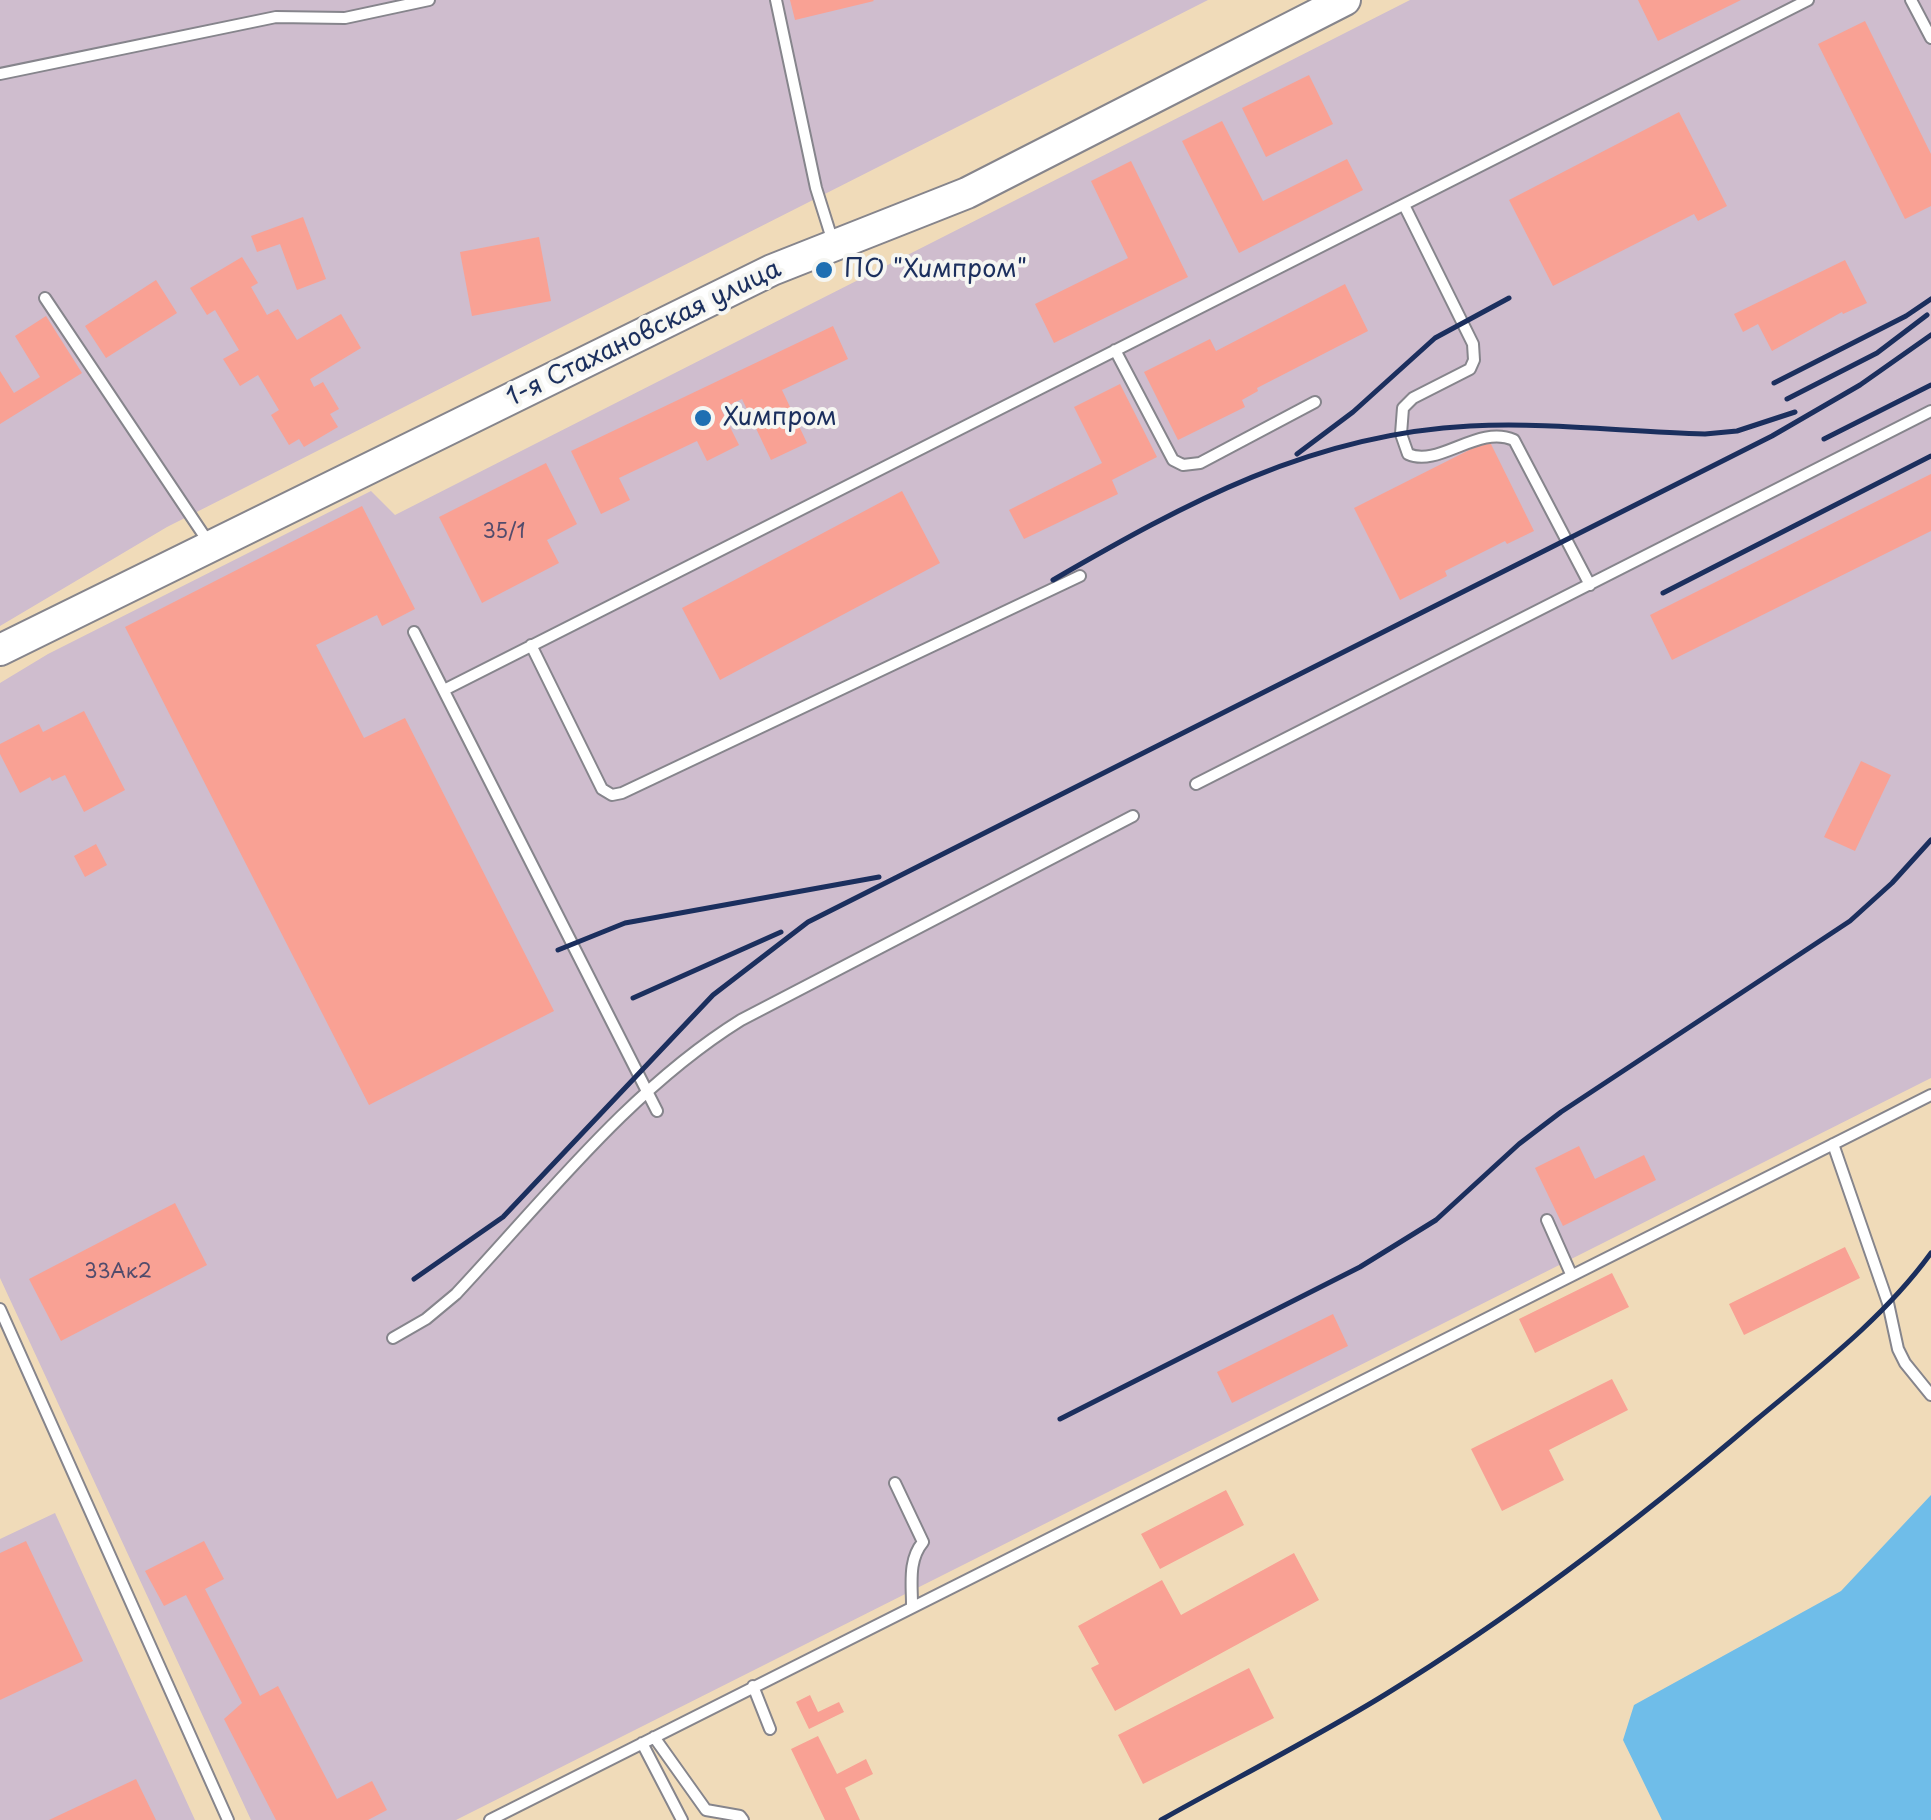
<!DOCTYPE html>
<meta charset="utf-8">
<style>
body{margin:0}
canvas{display:block;background:#f0dbb9}
</style>
<canvas width="1931" height="1820"></canvas>
<script>
const g = document.querySelector('canvas').getContext('2d');
g.lineJoin = 'round';
function fill(path, color) {
  g.fillStyle = color;
  g.fill(path, 'evenodd');
}
function trace(path, color, width, dash) {
  g.strokeStyle = color;
  g.lineWidth = width;
  g.lineCap = dash ? 'butt' : 'round';
  g.setLineDash(dash || []);
  g.stroke(path);
}
function label(font, color, halo, rows, align = 'center') {
  g.font = font + ' "Playpen Sans",sans-serif';
  g.lineWidth = 8;
  g.setLineDash([]);
  g.textBaseline = 'middle';
  g.strokeStyle = halo;
  g.fillStyle = color;
  for (const [text, x, y, turn = 0] of rows) {
    g.save();
    g.translate(x, y);
    g.rotate((+turn || 0) * Math.PI / 180);
    g.textAlign = isNaN(turn) ? turn : align;
    if (halo) g.strokeText(text, 0, 0);
    g.fillText(text, 0, 0);
    g.restore();
  }
}
const industrial = new Path2D(`
 M 0,0 L 1208,0 L 167,527 L 0,626 Z
 M 1410,0 L 1931,0 L 1931,1078 L 456,1820 L 251,1820 L 0,1278 L 0,683 L 48,654 L 371,491 L 395,515 Z
 M 55,1513 L 195,1820 L 0,1820 L 0,1539 Z`);
const water = new Path2D(`
 M 1931,1495 L 1931,1820 L 1662,1820 L 1623,1740 L 1634,1705 L 1841,1591 Z`);
const building = new Path2D(`
 M 790,0 L 873,0 L 874,1 L 795,20 Z
 M 1638,0 L 1741,0 L 1658,41 Z
 M 1865,21 L 1931,154 L 1931,206 L 1905,219 L 1818,44 Z
 M 1309,75 L 1333,124 L 1266,157 L 1242,108 Z
 M 1679,112 L 1727,206 L 1698,221 L 1694,214 L 1553,286 L 1509,200 Z
 M 1222,121 L 1263,201 L 1347,159 L 1363,190 L 1239,253 L 1182,141 Z
 M 1131,161 L 1188,277 L 1054,343 L 1035,304 L 1128,258 L 1091,181 Z
 M 303,217 L 326,279 L 297,290 L 280,244 L 257,252 L 251,236 Z
 M 539,237 L 551,301 L 472,316 L 460,252 Z
 M 242,257 L 258,283 L 251,287 L 267,315 L 278,309 L 297,340 L 341,314 L 361,348 L 310,379 L 314,387 L 323,382 L 339,409 L 330,414 L 338,427 L 304,447 L 299,439 L 289,445 L 271,415 L 279,410 L 258,375 L 240,386 L 223,359 L 239,350 L 215,310 L 207,315 L 190,288 Z
 M 1845,260 L 1867,303 L 1843,314 L 1842,312 L 1772,351 L 1758,324 L 1743,332 L 1734,314 Z
 M 156,280 L 177,313 L 106,358 L 85,326 Z
 M 1345,284 L 1368,331 L 1257,388 L 1258,391 L 1242,400 L 1245,407 L 1178,440 L 1144,372 L 1210,339 L 1216,351 Z
 M 46,316 L 82,373 L 0,424 L 0,371 L 14,393 L 40,377 L 15,336 Z
 M 833,326 L 848,359 L 782,390 L 807,443 L 771,460 L 742,399 L 721,409 L 739,445 L 707,461 L 697,441 L 619,478 L 630,500 L 601,514 L 571,451 Z
 M 1120,384 L 1157,457 L 1112,480 L 1118,494 L 1024,539 L 1009,510 L 1102,463 L 1074,407 Z
 M 1489,440 L 1534,531 L 1507,544 L 1505,541 L 1445,571 L 1447,576 L 1400,600 L 1354,508 Z
 M 546,463 L 577,524 L 547,540 L 559,563 L 482,603 L 439,517 Z
 M 1931,474 L 1931,531 L 1672,660 L 1650,615 Z
 M 902,491 L 940,563 L 720,680 L 682,608 Z
 M 362,506 L 415,609 L 382,626 L 377,615 L 316,645 L 364,738 L 405,718 L 554,1011 L 369,1105 L 125,627 Z
 M 84,711 L 125,790 L 84,812 L 65,775 L 52,781 L 50,777 L 20,793 L 0,754 L 0,744 L 39,724 L 43,732 Z
 M 1861,761 L 1891,775 L 1855,851 L 1824,837 Z
 M 96,844 L 107,865 L 85,877 L 74,856 Z
 M 1579,1146 L 1595,1179 L 1644,1155 L 1656,1180 L 1563,1226 L 1535,1168 Z
 M 175,1203 L 207,1265 L 61,1341 L 29,1279 Z
 M 1845,1247 L 1860,1278 L 1744,1335 L 1729,1304 Z
 M 1612,1273 L 1629,1307 L 1535,1353 L 1519,1319 Z
 M 1333,1314 L 1348,1346 L 1232,1403 L 1217,1372 Z
 M 1612,1379 L 1628,1410 L 1549,1450 L 1564,1480 L 1502,1511 L 1471,1449 Z
 M 1226,1490 L 1244,1525 L 1160,1569 L 1141,1534 Z
 M 26,1541 L 83,1661 L 0,1700 L 0,1553 Z
 M 204,1541 L 224,1579 L 205,1589 L 260,1696 L 278,1686 L 337,1799 L 372,1781 L 387,1810 L 368,1820 L 276,1820 L 224,1719 L 242,1703 L 186,1595 L 164,1606 L 145,1571 Z
 M 1294,1553 L 1319,1600 L 1115,1711 L 1091,1668 L 1099,1664 L 1078,1626 L 1162,1580 L 1181,1615 Z
 M 1249,1668 L 1274,1718 L 1143,1784 L 1118,1735 Z
 M 810,1695 L 818,1712 L 839,1702 L 844,1712 L 809,1729 L 796,1702 Z
 M 818,1736 L 837,1774 L 866,1759 L 873,1774 L 845,1788 L 860,1820 L 825,1820 L 791,1749 Z
 M 136,1779 L 156,1820 L 49,1820 Z`);
const lane = new Path2D(`
 M 776,0 L 816,188 L 833,242
 M 1911,0 L 1931,38
 M 0,74 L 276,17 L 345,18 L 429,0
 M 1404,205 L 1473,344 L 1474,360 L 1470,369 L 1413,398 L 1403,408 L 1401,434 L 1408,454 C 1439,468 1478,424 1514,440 L 1590,585
 M 45,298 L 209,543
 M 1115,350 L 1173,460 L 1183,465 L 1200,463 L 1315,402
 M 414,632 L 657,1111
 M 531,645 L 602,789 L 612,795 L 622,793 L 1080,576
 M 444,690 L 1808,0
 M 1196,784 L 1931,411
 M 1833,1144 L 1888,1303 L 1898,1349 L 1905,1363 L 1931,1395
 M 1547,1220 L 1571,1274
 M 0,1309 L 228,1820
 M 393,1338 L 426,1319 L 456,1294 C 545,1199 630,1089 741,1020 L 1133,816
 M 895,1483 L 923,1542 C 908,1560 912,1583 912,1605
 M 753,1686 L 770,1729
 M 654,1737 L 706,1810 L 740,1816 L 743,1820
 M 642,1743 L 682,1820
 M 490,1820 L 1931,1095`);
const secondary = new Path2D(`
 M 0,650 L 772,270 L 967,193 L 1345,0`);
const rail = new Path2D(`
 M 1774,383 L 1906,316 L 1931,299
 M 1787,399 L 1877,353 L 1927,315
 M 1824,439 L 1931,385
 M 1297,454 L 1353,412 L 1435,338 L 1509,298
 M 1053,580 C 1186,503 1312,434 1470,426 C 1548,422 1627,432 1705,434 L 1737,431 L 1795,412
 M 1663,593 L 1931,456
 M 558,950 L 625,923 L 879,877
 M 633,998 L 781,932
 M 414,1279 L 503,1217 L 713,995 L 808,922 L 1772,436 L 1860,385 L 1931,335
 M 1060,1419 L 1360,1267 L 1436,1220 L 1519,1144 L 1561,1112 L 1850,921 L 1892,883 L 1931,840
 M 1161,1820 C 1236,1778 1313,1739 1386,1694 C 1516,1614 1640,1519 1756,1420 C 1817,1369 1884,1318 1931,1253`);
const markers = [
 [824,270,10,"#1f6fb2"],
 [703,418,10,"#1f6fb2"]
];
const numberNames = [
 ["35/1",504,532],
 ["33Ак2",118,1272]
];
const poiNames = [
 ["ПО \"Химпром\"",844,270],
 ["Химпром",723,418]
];
const streetNames = [
 ["1-я Стахановская улица",644,334,-26]
];
fill(industrial, '#cfbdce');
fill(water, '#6fbde9');
fill(building, '#f9a194');
trace(lane, '#86858c', 14);
trace(secondary, '#86858c', 34);
trace(lane, '#fff', 10);
trace(secondary, '#fff', 30);
trace(rail, '#1b2f5e', 5);
for (const [x, y, r, color] of markers) {
  const dot = new Path2D();
  dot.arc(x, y, r, 0, 2 * Math.PI);
  g.fillStyle = color;
  g.fill(dot);
  trace(dot, '#f6f6f2', 4);
}
label('20px', '#524c6c', null, numberNames);
label('25px', '#1b2f5e', '#f6f6f2', poiNames, 'left');
label('25px', '#1b2f5e', '#f6f6f2', streetNames);
</script>
